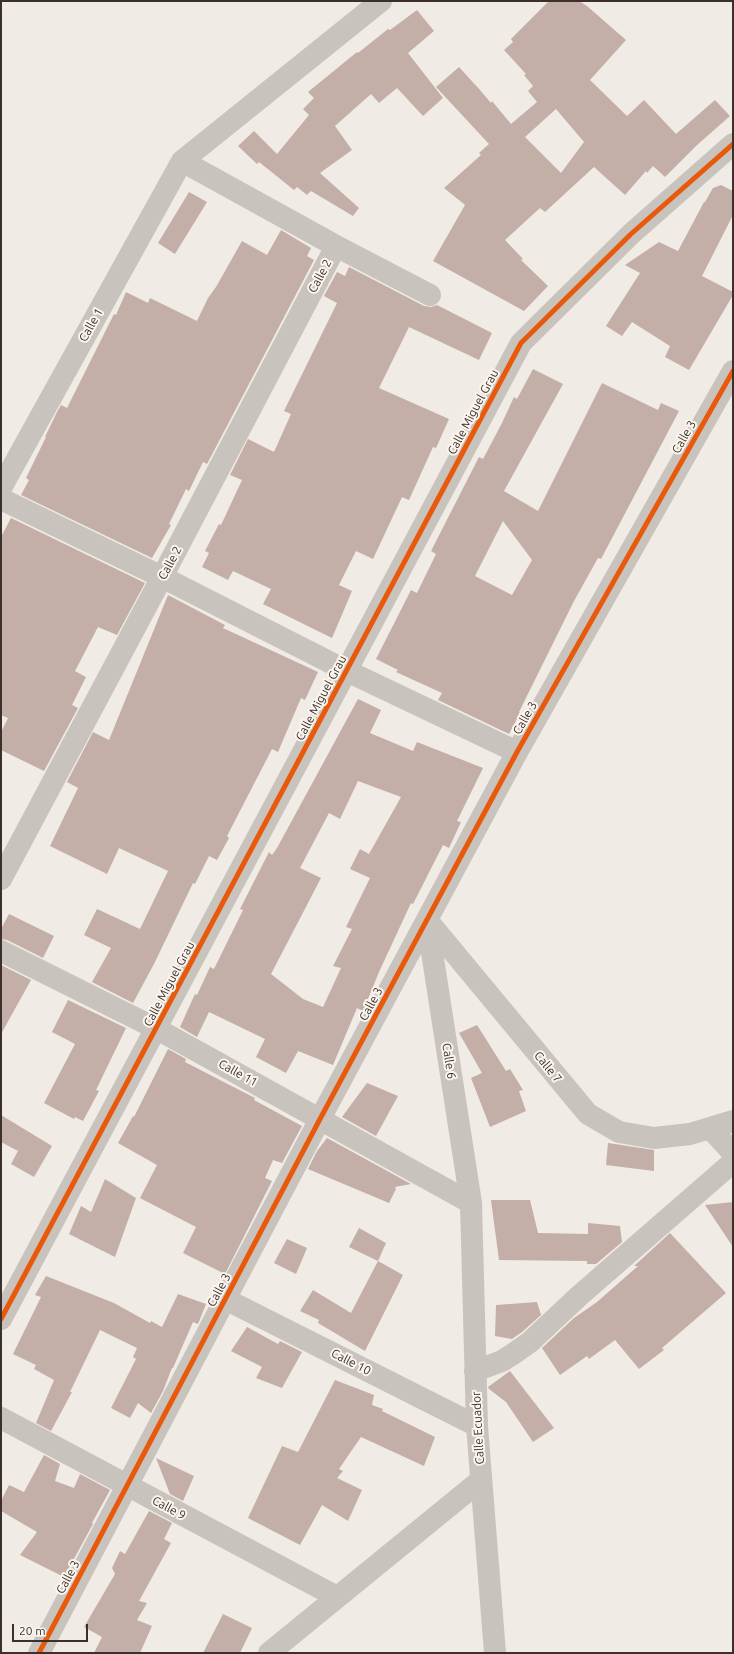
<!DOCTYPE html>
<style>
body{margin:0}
#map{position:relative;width:734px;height:1654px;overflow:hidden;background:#f0ebe5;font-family:Ubuntu,sans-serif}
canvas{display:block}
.frame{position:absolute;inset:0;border:2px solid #3b302b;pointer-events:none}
.scale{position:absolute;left:12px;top:1624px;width:76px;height:18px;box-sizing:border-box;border:2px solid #3b302b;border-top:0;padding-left:5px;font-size:12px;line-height:14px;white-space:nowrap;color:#3b302b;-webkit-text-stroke:3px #fbf5ee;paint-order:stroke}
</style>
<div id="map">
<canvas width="734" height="1654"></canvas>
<div class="frame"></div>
<div class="scale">20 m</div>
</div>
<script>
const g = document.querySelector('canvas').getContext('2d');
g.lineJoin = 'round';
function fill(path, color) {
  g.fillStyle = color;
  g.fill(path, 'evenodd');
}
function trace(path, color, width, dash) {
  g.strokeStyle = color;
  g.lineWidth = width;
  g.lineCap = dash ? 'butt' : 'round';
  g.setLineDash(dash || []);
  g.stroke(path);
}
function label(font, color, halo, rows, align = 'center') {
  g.font = font + ' Ubuntu,sans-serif';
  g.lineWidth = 4;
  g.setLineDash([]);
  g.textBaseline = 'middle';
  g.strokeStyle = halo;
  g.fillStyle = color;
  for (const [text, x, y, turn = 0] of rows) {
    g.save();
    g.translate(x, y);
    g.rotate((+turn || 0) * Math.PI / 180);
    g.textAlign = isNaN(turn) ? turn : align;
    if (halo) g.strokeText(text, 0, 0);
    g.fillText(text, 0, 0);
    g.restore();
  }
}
const building = new Path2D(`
 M 549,1 L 579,1 L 587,6 L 626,40 L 590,80 L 627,116 L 644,100 L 676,134 L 715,100 L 730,116 L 696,146 L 665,177 L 653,166 L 647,173 L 646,171 L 625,195 L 594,167 L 545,212 L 540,208 L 505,240 L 523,259 L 521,260 L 548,286 L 524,311 L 433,261 L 465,205 L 444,188 L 481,155 L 479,153 L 489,144 L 436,87 L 459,67 L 480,90 L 491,103 L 492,101 L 511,124 L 537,102 L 528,91 L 533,86 L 524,75 L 526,74 L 504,50 L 513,42 L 511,39 ZM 556,109 L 584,142 L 561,173 L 525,137 Z
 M 417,10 L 434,31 L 408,53 L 443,98 L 423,116 L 397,88 L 379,103 L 371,94 L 335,126 L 352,150 L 320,173 L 359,208 L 353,216 L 311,191 L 307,195 L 297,187 L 294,190 L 259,162 L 257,164 L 238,146 L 254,131 L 277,154 L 309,115 L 303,109 L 314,98 L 308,92 L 357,52 L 358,53 L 388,29 L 390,30 Z
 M 721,185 L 733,191 L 733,215 L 702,276 L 733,292 L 733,295 L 689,370 L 665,357 L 670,346 L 632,322 L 622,336 L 606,326 L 640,273 L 625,265 L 659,242 L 678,251 L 704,202 L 705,202 L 713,188 Z
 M 189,192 L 207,202 L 175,254 L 158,243 Z
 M 281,230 L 311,248 L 307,256 L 314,260 L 207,464 L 203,462 L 189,491 L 186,489 L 169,524 L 171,525 L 152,558 L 21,495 L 29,480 L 26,478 L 46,437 L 45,437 L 57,412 L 61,405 L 67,408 L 114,314 L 116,315 L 126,292 L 148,303 L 150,298 L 197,321 L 208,298 L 216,287 L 242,241 L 267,255 Z
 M 349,267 L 424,306 L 431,307 L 437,305 L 492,333 L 479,360 L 409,327 L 379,388 L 449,419 L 436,448 L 433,447 L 409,500 L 402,497 L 373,559 L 356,551 L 339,585 L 352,591 L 332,638 L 263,604 L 271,589 L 233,571 L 228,580 L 202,567 L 209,553 L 205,551 L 219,524 L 221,525 L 242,480 L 230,475 L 248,439 L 274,452 L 291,414 L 284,411 L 337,303 L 324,296 L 337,272 L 345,276 Z
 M 533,369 L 563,384 L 504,491 L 538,511 L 602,383 L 658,410 L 661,403 L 679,411 L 601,559 L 598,558 L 574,601 L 519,712 L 520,713 L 509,734 L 438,700 L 442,693 L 396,672 L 398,670 L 376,659 L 411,590 L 417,593 L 436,554 L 431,551 L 479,457 L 483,459 L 502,423 L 514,397 L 517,399 ZM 503,521 L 532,560 L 512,595 L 475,576 Z
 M 11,518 L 145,583 L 117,635 L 98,627 L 75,671 L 86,677 L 72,705 L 78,708 L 44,771 L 1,750 L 1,732 L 8,718 L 1,715 L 1,537 Z
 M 168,595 L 225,625 L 223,628 L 318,672 L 305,700 L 301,698 L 278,752 L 272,749 L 227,836 L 229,838 L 217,860 L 209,856 L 195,884 L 193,883 L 154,964 L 133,1003 L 92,982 L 111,948 L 84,935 L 97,909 L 140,929 L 168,871 L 119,848 L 107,874 L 50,846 L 78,788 L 67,782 L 93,732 L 109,740 Z
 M 358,699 L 381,710 L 370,733 L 413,751 L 417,742 L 483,768 L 457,821 L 461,822 L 449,848 L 443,845 L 413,904 L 411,903 L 379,972 L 363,1011 L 357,1008 L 333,1065 L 298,1051 L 286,1073 L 256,1057 L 265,1039 L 209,1012 L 197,1037 L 180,1027 L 195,994 L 197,995 L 210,967 L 214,969 L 243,910 L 240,909 L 269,852 L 272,855 L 277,848 ZM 358,781 L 401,797 L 369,854 L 360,849 L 350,869 L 370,878 L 346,927 L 352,929 L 333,966 L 341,968 L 323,1007 L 303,999 L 271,974 L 321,878 L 300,868 L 329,813 L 340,819 Z
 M 9,914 L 54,936 L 43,958 L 7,940 L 1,939 L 1,929 Z
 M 1,965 L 31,980 L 1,1034 Z
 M 68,1000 L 126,1028 L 96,1090 L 99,1091 L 83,1121 L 75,1117 L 74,1119 L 44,1103 L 75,1044 L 52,1032 Z
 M 477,1025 L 506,1071 L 510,1069 L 523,1090 L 519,1091 L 526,1111 L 490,1127 L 471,1078 L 482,1073 L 459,1033 Z
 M 168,1049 L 186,1059 L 185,1062 L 251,1096 L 255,1098 L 254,1100 L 302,1126 L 282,1163 L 273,1160 L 265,1178 L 272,1181 L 225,1274 L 183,1253 L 196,1227 L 140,1198 L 157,1165 L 118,1143 L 133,1116 L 134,1117 Z
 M 367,1083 L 398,1096 L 376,1136 L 342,1117 Z
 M 1,1115 L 52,1146 L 34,1177 L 11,1164 L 18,1151 L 1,1142 Z
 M 327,1138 L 411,1184 L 395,1187 L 396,1189 L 389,1203 L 308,1169 L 317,1151 Z
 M 608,1143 L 654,1150 L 654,1171 L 606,1165 Z
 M 105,1179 L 136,1198 L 115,1257 L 69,1234 L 81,1206 L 91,1212 Z
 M 491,1200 L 530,1200 L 538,1233 L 588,1234 L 588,1223 L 620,1226 L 622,1242 L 596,1264 L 587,1264 L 587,1261 L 499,1260 Z
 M 733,1202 L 733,1247 L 705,1205 Z
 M 359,1228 L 386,1243 L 378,1261 L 349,1247 Z
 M 670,1233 L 726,1293 L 662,1348 L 664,1350 L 639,1369 L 615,1340 L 589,1359 L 587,1356 L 560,1375 L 542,1348 L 574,1318 L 597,1302 L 638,1266 L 634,1266 Z
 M 287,1239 L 307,1248 L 296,1274 L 274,1263 Z
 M 378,1261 L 403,1275 L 365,1351 L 318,1323 L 319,1320 L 300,1311 L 313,1290 L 351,1313 Z
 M 46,1276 L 114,1303 L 150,1323 L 151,1321 L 162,1327 L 178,1294 L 206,1304 L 198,1324 L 193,1322 L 173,1368 L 172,1368 L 163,1391 L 151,1413 L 138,1403 L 130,1418 L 111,1408 L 136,1359 L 133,1357 L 137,1348 L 100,1330 L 70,1392 L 72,1392 L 51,1431 L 36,1423 L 54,1380 L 34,1369 L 36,1365 L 13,1354 L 41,1297 L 35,1295 Z
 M 537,1302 L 541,1315 L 522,1332 L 512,1339 L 495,1336 L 496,1305 Z
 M 247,1327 L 278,1344 L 280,1341 L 302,1352 L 282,1388 L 256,1378 L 262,1367 L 231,1351 Z
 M 510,1371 L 554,1428 L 533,1442 L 506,1402 L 489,1389 L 488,1387 Z
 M 335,1380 L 374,1395 L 372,1405 L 383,1409 L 382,1411 L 435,1437 L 424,1466 L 361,1437 L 339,1469 L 343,1471 L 337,1478 L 362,1490 L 348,1521 L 322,1505 L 300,1545 L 248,1518 L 282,1446 L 298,1452 Z
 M 44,1455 L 60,1464 L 55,1481 L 74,1488 L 80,1474 L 110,1490 L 92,1523 L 93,1524 L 64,1577 L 20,1555 L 37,1532 L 1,1511 L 1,1501 L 9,1485 L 24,1492 Z
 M 156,1458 L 194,1476 L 183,1501 L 170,1494 Z
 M 149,1511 L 172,1523 L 164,1539 L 171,1543 L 139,1601 L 147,1603 L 137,1620 L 152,1626 L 140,1653 L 94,1653 L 102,1637 L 84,1627 L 115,1574 L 112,1568 L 120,1551 L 125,1554 Z
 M 223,1614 L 252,1628 L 240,1653 L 203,1653 Z`);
const minor = new Path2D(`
 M 182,161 L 336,246 L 430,295
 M 1,488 L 182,161 L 381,1
 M 1,499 L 162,577 L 347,671 L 517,752
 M 1,879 L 162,577 L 336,246
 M 427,920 L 471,1203 L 477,1426 L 495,1653
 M 427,920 L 588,1114 L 619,1132 L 654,1138 L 690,1134 L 733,1121
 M 1,951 L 157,1029 L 471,1203
 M 710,1128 L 733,1153
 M 225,1299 L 477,1426
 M 1,1319 L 521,343 L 631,234 L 733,144
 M 475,1371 L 502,1361 L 513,1354 L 530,1342 L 579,1296 L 733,1162
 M 1,1418 L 337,1597
 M 39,1653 L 320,1119 L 517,752 L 733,371
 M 269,1653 L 481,1480`);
const cycleway = new Path2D(`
 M 1,1319 L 521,343 L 631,234 L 733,144
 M 39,1653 L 320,1119 L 517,752 L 733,371`);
const streetNames = [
 ["Calle 2",320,276,-62],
 ["Calle 1",91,325,-61],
 ["Calle Miguel Grau",473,412,-62],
 ["Calle 3",684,437,-60],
 ["Calle 2",170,563,-62],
 ["Calle Miguel Grau",321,698,-62],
 ["Calle 3",525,718,-60],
 ["Calle Miguel Grau",169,984,-62],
 ["Calle 3",371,1004,-62],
 ["Calle 6",449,1061,81],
 ["Calle 7",548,1067,51],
 ["Calle 11",238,1073,29],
 ["Calle 3",219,1290,-62],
 ["Calle 10",351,1362,27],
 ["Calle Ecuador",478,1428,-93],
 ["Calle 9",169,1508,28],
 ["Calle 3",68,1577,-62]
];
fill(building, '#c3afa7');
trace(minor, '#c9c3be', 22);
trace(cycleway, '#e8590c', 5);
label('12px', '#3b302b', '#fbf5ee', streetNames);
</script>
